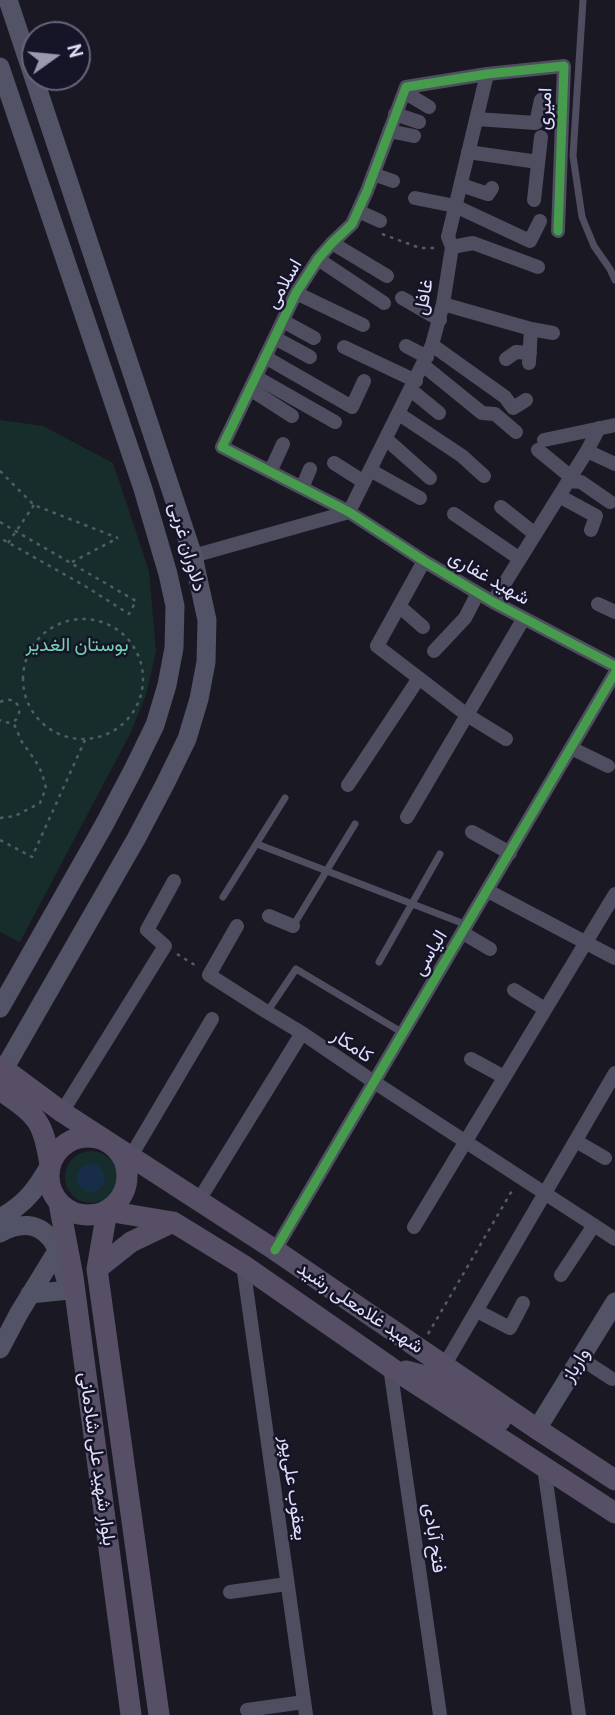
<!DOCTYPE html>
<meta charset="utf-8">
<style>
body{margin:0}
#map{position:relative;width:615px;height:1715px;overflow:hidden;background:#1a1823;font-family:Cabin,sans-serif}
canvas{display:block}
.north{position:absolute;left:21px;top:21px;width:70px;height:70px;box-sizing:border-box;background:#161427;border:2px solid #66657b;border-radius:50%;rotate:75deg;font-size:19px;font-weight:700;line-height:28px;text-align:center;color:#dfdefa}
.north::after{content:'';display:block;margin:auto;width:24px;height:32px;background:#9a99af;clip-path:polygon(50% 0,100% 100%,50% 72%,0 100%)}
</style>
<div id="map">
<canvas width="615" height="1715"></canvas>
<div class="north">N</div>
</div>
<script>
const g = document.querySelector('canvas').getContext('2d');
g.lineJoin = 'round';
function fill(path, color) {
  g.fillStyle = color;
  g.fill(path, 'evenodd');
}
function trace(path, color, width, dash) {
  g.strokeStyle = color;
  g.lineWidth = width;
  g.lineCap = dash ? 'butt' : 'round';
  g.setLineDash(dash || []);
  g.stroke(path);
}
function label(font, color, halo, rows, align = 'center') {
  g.font = font + ' Cabin,Vazirmatn,sans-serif';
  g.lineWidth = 5;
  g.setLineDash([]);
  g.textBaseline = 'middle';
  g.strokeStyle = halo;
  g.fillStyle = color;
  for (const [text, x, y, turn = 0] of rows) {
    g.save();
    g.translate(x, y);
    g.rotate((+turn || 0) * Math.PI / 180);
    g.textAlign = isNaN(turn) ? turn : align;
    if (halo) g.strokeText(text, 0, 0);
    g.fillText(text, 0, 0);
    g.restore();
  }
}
const green = new Path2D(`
 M 0,420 L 43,426 L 113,463 L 149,571 L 156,651 L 146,695 L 130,734 L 20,942 L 0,932 Z
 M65 1177a26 26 0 1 1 52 0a26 26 0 1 1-52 0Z`);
const water = new Path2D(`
 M77 1178a14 14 0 1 1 28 0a14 14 0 1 1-28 0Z`);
const path = new Path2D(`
 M 382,234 L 420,248 L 439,248
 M 0,471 L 34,505 L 118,538
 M 0,522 L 136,601 L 129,614 L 85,586 L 0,538
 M 8,543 L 34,505
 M 72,562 L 118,538
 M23 679a60 60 0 1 1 120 0a60 60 0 1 1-120 0Z
 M 0,702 C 26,690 25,733 0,720
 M 0,818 L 15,816 L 40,803 L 46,788 L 42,773 L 35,760 L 22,742 L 13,722
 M 0,840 L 32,857 L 85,740
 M 177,954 L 198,967
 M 428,1334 L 513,1189`);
const service = new Path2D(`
 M 583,0 L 573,156 L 582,217 L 594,246 L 610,269 L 615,280
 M 257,844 L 467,925
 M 223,897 L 285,798
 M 293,926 L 355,824
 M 379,962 L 440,854
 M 267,1012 L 296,969 L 403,1033`);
const minor = new Path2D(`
 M 404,92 L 429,107
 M 395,114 L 419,122
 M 476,119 L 536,123 L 541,100
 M 389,131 L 414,136
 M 468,152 L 538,162
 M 373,174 L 393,181
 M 461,185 L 488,194 L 492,188
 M 415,198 L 455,206 L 530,241 L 540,221
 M 534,200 L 541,137
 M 358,211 L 380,221
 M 558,231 L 564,66 L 487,74 L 406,87 L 367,191 L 352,224 L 332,243 L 318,259 L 296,293 L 222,447 L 349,512 L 424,561 L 493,602 L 615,666
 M 332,243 L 387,276
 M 452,247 L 473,243 L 538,267
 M 318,259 L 384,303
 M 296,293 L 363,325
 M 402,298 L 440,320
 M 443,304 L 531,329 L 553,333
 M 283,321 L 314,338
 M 275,338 L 310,357
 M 432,345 L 505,397 L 513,408 L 526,400
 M 406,346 L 427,357
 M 344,347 L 416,381
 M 265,357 L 352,407 L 364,381
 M 506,359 L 516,352 L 530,353
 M 529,363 L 531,329
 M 423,365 L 482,413 L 495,414 L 516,432
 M 256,377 L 335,422
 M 250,389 L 292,416
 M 411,390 L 439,413
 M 399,414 L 462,456 L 484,476
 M 386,439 L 430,478
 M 544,440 L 615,425
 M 538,450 L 571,477
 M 587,451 L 615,464
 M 334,463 L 364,482
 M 370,470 L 420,498
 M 270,472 L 283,444
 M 568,481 L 581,482 L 610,502
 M 302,488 L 310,469
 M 559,496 L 596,516 L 591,530
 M 501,507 L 535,534
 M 349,512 L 432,345 L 443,304 L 452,247 L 448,237 L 487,74
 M 454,514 L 520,559
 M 193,556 L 349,512
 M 424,561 L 377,646 L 467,715 L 506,739
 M 493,602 L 587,451 L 599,428
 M 598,604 L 615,612
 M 399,606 L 423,627
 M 434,651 L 465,618 L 478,593
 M 571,748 L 608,766
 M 348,785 L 419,678
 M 407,817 L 524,618
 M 472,832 L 510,853
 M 488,891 L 615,958
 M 269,916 L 293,926
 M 237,926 L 209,975 L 267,1012 L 302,1033 L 374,1082 L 615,1239
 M 463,933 L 490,949
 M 514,990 L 545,1009
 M 471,1059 L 504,1077
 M 62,1112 L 165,946 L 147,930 L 174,881
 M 576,1141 L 605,1158
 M 131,1156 L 212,1019
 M 199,1200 L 302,1033
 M 414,1227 L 615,894
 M 275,1250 L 615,673
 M 243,1265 L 306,1715
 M 561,1275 L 594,1225
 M 477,1311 L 510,1328 L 523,1303
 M 580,1358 L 612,1379
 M 444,1366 L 615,1073
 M 390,1367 L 440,1715
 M 544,1467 L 579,1715
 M 230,1592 L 287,1584
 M 247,1710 L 304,1702`);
const secondary = new Path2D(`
 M 0,67 L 143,489 L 168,574 L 175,606 L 174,648 L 167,685 L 155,725 L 133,770 L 104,825 L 0,1008
 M 4,1069 L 136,839 L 165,784 L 187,739 L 199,699 L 206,662 L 207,620 L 193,556 L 8,0
 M 0,1218 C 25,1204 36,1190 50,1165
 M 0,1233 C 18,1223 37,1221 51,1239 C 60,1250 62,1270 67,1283
 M 30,1294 L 69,1290
 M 0,1349 L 19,1313 L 57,1251
 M 537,1429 L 615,1302`);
const primary = new Path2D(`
 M 0,1066 L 62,1112 L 275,1250 L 537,1429 L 615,1480
 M 0,1090 C 37,1116 43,1119 50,1165
 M49 1176a39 39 0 1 1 78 0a39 39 0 1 1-78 0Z
 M 59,1203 L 73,1277 L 131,1715
 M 97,1269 L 131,1242 L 173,1222
 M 406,1371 L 436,1379 L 500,1421
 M 159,1715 L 97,1269 L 107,1211 L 173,1222 L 243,1265 L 390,1367 L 615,1513`);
const cycleway = new Path2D(`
 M 558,231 L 564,66 L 487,74 L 406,87 L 367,191 L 352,224 L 332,243 L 318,259 L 296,293 L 222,447 L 349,512 L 424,561 L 493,602 L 615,666
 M 275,1250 L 615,673`);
const streetNames = [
 ["امیری",545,109,-88],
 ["اسلامی",284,284,-60],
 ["غافل",424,297,-79],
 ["دلاوران غربی",187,547,74],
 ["شهید غفاری",489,578,30],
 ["الیاسی",430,953,-59],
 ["کامکار",352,1046,34],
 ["شهید غلامعلی رشید",360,1308,34],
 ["وارباز",576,1365,-59],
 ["بلوار شهید علی شادمانی",97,1459,82],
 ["یعقوب علی‌پور",293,1488,82],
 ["فتح آبادی",434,1538,82]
];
const parkNames = [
 ["بوستان الغدیر",77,645]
];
fill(green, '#172d2c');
fill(water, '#182d47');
trace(path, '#505d68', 2.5, [3.5, 5]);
trace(service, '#4f4e61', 7);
trace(minor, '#4f4e61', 14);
trace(secondary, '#525367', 19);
trace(primary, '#564f66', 21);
trace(cycleway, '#469c4c', 9);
label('19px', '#dfdefa', '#161427', streetNames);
label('19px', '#73d1b4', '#161427', parkNames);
</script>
